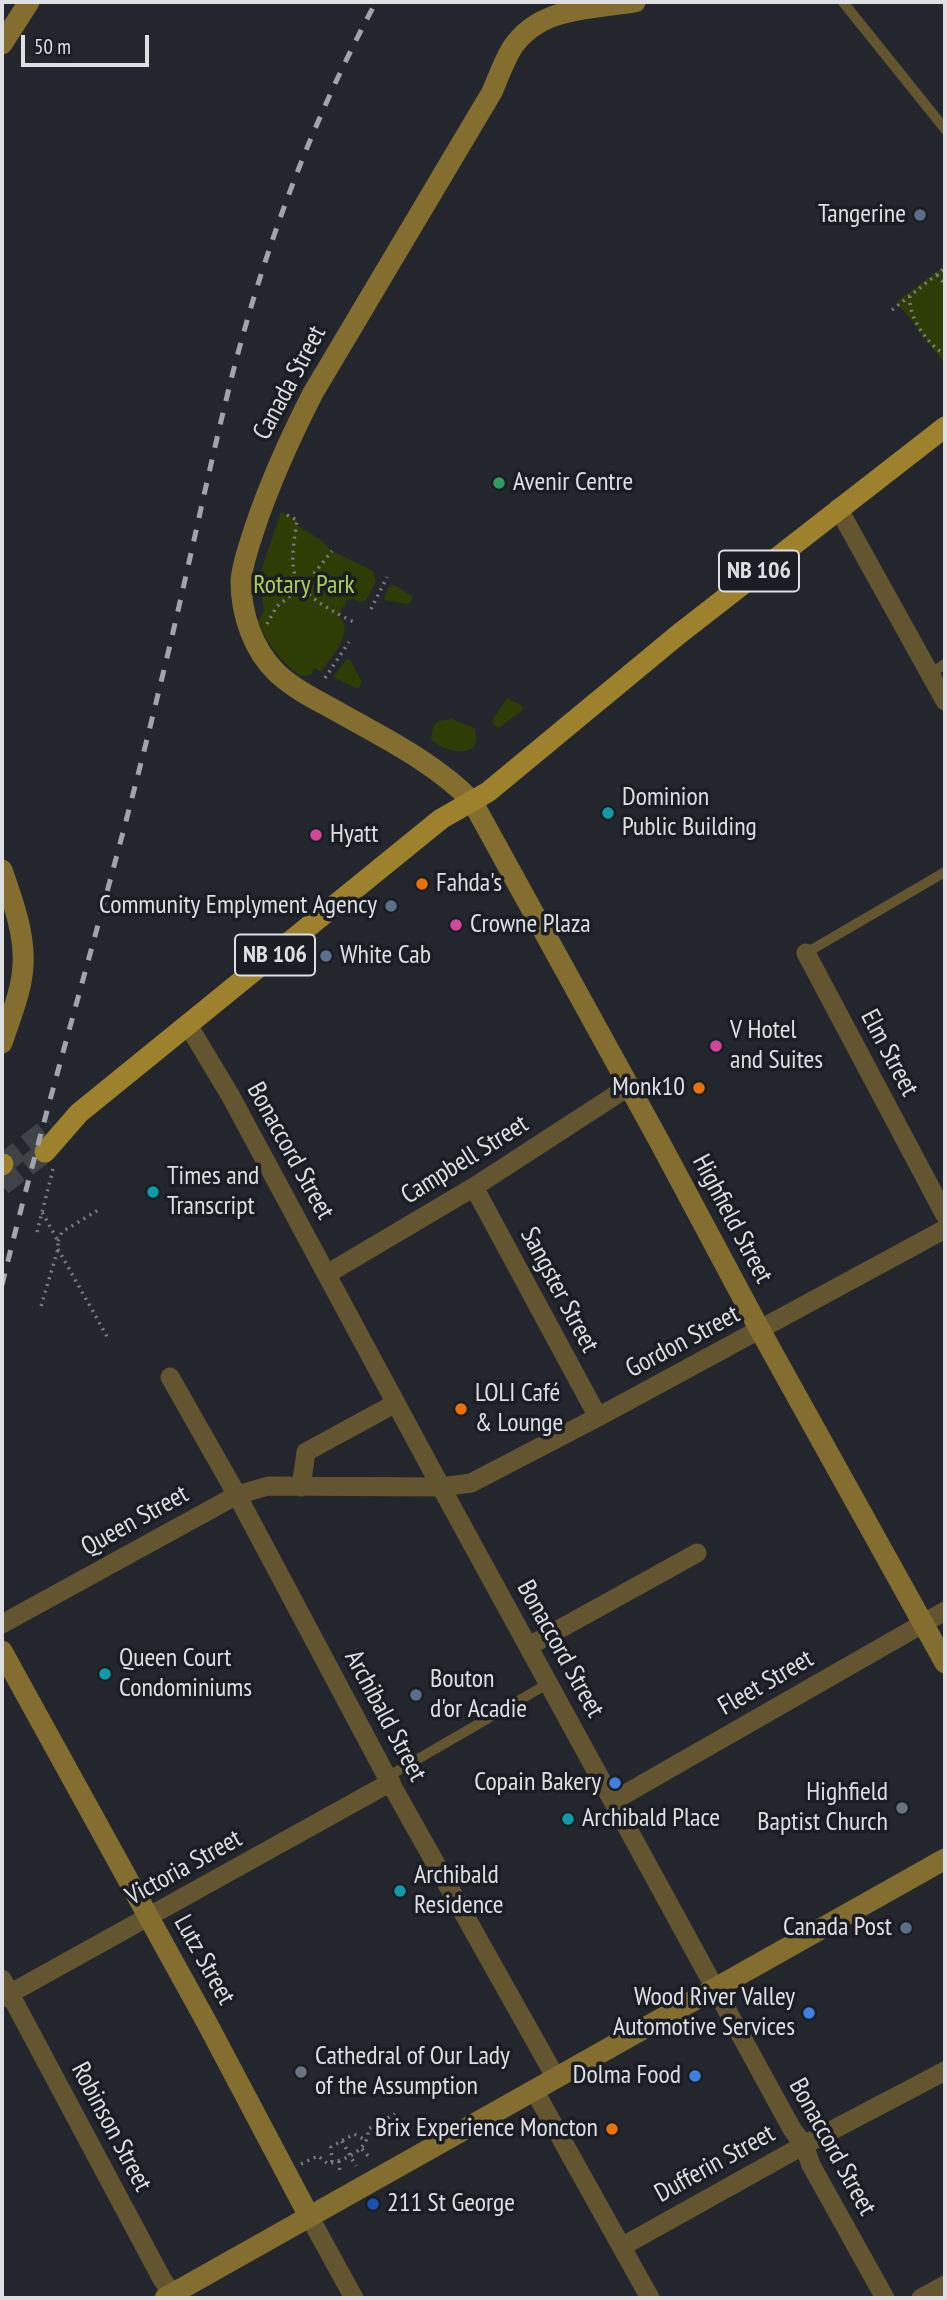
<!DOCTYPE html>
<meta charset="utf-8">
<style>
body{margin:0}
#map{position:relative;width:947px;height:2300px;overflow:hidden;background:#23272d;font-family:"PT Sans Narrow",sans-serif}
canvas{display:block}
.frame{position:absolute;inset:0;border:4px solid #dddfe3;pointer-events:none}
.scale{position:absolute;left:21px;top:35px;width:128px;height:32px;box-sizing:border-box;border:4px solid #dddfe3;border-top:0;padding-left:9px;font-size:21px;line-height:24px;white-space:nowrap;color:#dddfe3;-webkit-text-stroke:5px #1a1d23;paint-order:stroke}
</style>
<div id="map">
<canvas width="947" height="2300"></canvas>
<div class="frame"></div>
<div class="scale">50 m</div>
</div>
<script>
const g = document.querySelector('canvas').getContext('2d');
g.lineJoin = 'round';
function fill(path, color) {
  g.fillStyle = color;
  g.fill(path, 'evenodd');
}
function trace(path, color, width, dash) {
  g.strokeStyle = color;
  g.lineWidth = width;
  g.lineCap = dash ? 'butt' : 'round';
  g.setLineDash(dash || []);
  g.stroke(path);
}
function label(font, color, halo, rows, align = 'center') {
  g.font = font + ' "PT Sans Narrow",sans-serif';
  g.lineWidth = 7;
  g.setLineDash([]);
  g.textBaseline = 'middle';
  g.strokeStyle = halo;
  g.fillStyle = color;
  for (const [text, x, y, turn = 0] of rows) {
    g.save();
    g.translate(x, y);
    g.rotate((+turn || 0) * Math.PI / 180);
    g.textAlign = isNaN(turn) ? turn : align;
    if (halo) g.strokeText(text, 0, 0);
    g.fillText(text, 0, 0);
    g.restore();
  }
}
const green = new Path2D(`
 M 945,265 L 945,364 L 897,302 Z
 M 281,512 L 297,520 L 296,525 L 319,539 L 332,551 L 373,571 L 376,582 L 366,600 L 361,602 L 353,599 L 347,600 L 338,616 C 357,629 330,659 321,672 L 314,668 L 311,675 L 301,676 C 281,662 268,645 258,622 L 264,611 L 260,584 L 262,568 Z
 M 390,585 L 394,585 L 412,596 L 412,600 L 408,604 L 384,600 L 384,597 Z
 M 347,659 L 350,660 L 362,682 L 358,689 L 333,677 Z
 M 507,698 L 522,706 L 523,710 L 498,728 L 493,724 L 493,719 Z
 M 452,719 L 474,728 C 486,759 447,755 431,739 L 433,726 L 439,721 Z`);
const primaryTunnel = new Path2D(`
 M 3,1164 L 52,1125
 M 2,1185 L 45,1152`);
const path = new Path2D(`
 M 937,275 L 945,284
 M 910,296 C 908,318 927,343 945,355
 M 892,310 L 945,268
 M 287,515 L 297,520 C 295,537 290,558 295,575 C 300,595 337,614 354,622
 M 371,609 L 387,577
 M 267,624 L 277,606 L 305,585 L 332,551
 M 325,678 L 349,642
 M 37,1232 L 53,1169
 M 58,1241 L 62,1232 L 100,1209
 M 58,1249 L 109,1340
 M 41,1306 L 58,1249 L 58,1241 L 42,1212
 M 342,2141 L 356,2166
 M 362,2149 L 370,2158
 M 339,2161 L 340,2174
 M 332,2162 L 331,2147 L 354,2134 L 367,2141
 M 301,2164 L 318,2156 L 328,2164 C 346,2159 369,2151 368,2129 L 395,2114`);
const lane = new Path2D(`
 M 843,2 L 945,129
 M 930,674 L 945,664
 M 806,953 L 945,872
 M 387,1777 L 549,1683`);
const street = new Path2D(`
 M 838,508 L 945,701
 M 806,953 L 945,1215
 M 188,1025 L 230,1095 L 441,1487 L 792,2129 L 804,2145 L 811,2165 L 885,2298
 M 474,1187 L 598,1417
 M 327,1274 L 474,1187 L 628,1087
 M 170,1377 L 237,1495 L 387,1777 L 556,2078
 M 301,1487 L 306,1452 L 396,1403
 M 2,1624 L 237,1495 L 268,1486 L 441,1487 L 471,1483 L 598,1417 L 945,1229
 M 529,1646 L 697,1553
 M 613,1801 L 945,1611
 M 2,1979 L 162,2279 L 175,2298
 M 2,1998 L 391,1782
 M 534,2090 L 650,2298
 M 309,2216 L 354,2298
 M 623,2246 L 804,2145 L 945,2071
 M 921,2298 L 945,2285`);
const secondary = new Path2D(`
 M 635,2 C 592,9 540,6 512,48 C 504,61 498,78 492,92 L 313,393 C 290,438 270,482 254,530 C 249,546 242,565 241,581 C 241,614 253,650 277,673 C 295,690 319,701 340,713 C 386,739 435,763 472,801 L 658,1139 L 760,1330 L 945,1663
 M 2,44 L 29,2
 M 2,870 C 12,899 25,933 23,965 C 22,991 10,1018 2,1043
 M 2,1651 L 207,2023 L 309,2216
 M 165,2298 L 945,1859`);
const primary = new Path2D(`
 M 45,1152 L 79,1113 L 441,819 L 488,792 L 679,634 L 945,427
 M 2,1165 L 3,1164`);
const rail = new Path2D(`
 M 2,1285 C 51,1084 112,887 160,686 C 185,586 205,485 230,384 C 263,252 311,122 376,2`);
const markers = [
 [920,215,7,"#5c6f8a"],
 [499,483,7,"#2e9e5b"],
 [608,813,7,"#0f9aa8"],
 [316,835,7,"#d1479c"],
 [422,884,7,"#e8710a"],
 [391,906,7,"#5c6f8a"],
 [456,925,7,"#d1479c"],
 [326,956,7,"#5c6f8a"],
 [716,1046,7,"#d1479c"],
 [699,1088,7,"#e8710a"],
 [153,1192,7,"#0f9aa8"],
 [461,1409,7,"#e8710a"],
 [105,1674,7,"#0f9aa8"],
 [416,1695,7,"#5c6f8a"],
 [615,1783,7,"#3f7fe0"],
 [902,1808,7,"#6b7280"],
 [568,1819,7,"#0f9aa8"],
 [400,1891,7,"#0f9aa8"],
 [906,1928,7,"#5c6f8a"],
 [809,2013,7,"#3f7fe0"],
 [301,2072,7,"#6b7280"],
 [695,2076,7,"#3f7fe0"],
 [612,2129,7,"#e8710a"],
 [373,2204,7,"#1a4fb4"]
];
const shields = [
 [759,571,80],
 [275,955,80]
];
const shieldNames = [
 ["NB 106",759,571],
 ["NB 106",275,955]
];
const poiNames = [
 ["Tangerine",906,215,"right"],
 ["Avenir Centre",513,483],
 ["Dominion",622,798],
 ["Public Building",622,828],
 ["Hyatt",330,835],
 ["Fahda's",436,884],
 ["Community Emplyment Agency",377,906,"right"],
 ["Crowne Plaza",470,925],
 ["White Cab",340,956],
 ["V Hotel",730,1031],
 ["and Suites",730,1061],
 ["Monk10",685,1088,"right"],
 ["Times and",167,1177],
 ["Transcript",167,1207],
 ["LOLI Café",475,1394],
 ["& Lounge",475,1424],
 ["Queen Court",119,1659],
 ["Condominiums",119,1689],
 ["Bouton",430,1680],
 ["d'or Acadie",430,1710],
 ["Copain Bakery",601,1783,"right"],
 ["Highfield",888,1793,"right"],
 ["Baptist Church",888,1823,"right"],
 ["Archibald Place",582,1819],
 ["Archibald",414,1876],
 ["Residence",414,1906],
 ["Canada Post",892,1928,"right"],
 ["Wood River Valley",795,1998,"right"],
 ["Automotive Services",795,2028,"right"],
 ["Cathedral of Our Lady",315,2057],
 ["of the Assumption",315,2087],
 ["Dolma Food",681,2076,"right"],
 ["Brix Experience Moncton",598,2129,"right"],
 ["211 St George",387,2204]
];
const streetNames = [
 ["Canada Street",290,383,-62],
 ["Elm Street",889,1053,62],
 ["Bonaccord Street",290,1151,61],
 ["Campbell Street",465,1160,-32],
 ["Highfield Street",732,1219,62],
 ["Sangster Street",559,1290,62],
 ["Gordon Street",683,1342,-28],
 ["Queen Street",135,1521,-29],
 ["Bonaccord Street",560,1649,61],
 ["Fleet Street",766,1683,-30],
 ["Archibald Street",385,1716,62],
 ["Victoria Street",184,1868,-29],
 ["Lutz Street",204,1960,61],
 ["Robinson Street",111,2127,62],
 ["Bonaccord Street",832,2147,61],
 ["Dufferin Street",715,2164,-29]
];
const parkNames = [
 ["Rotary Park",304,586]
];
fill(green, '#2e3d06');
trace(primaryTunnel, '#3f4348', 21, [21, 10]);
trace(path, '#797c81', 3.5, [2, 5]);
trace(lane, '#635530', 10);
trace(street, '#635530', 19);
trace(secondary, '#846e2f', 21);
trace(primary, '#9e812c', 21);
trace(rail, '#a1a4a8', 5, [12, 12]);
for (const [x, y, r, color] of markers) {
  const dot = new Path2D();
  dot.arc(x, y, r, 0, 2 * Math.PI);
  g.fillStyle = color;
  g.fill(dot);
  trace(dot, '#1a1d23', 2.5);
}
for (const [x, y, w] of shields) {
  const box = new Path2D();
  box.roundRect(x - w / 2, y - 20.5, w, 41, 5);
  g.fillStyle = '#1a1d23';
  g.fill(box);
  trace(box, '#dddfe3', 2);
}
label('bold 24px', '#dddfe3', null, shieldNames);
label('26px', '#dddfe3', '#1a1d23', poiNames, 'left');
label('26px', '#dddfe3', '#1a1d23', streetNames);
label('26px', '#abd054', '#1a1d23', parkNames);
</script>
